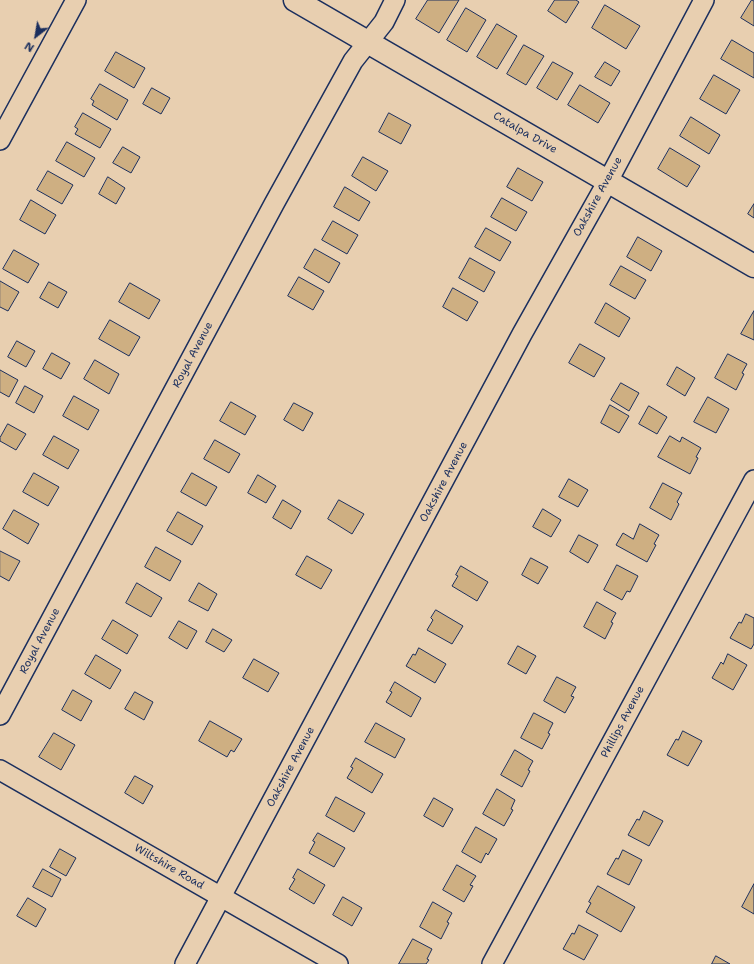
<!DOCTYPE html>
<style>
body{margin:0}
#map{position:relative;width:754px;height:964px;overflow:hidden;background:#e8cfb0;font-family:"Shantell Sans",sans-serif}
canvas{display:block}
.north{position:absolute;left:16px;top:16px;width:40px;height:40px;-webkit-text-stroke:3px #e8cfb0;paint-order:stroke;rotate:211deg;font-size:11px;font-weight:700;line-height:16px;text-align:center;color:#1b2f5e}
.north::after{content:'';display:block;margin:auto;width:14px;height:18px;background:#1b2f5e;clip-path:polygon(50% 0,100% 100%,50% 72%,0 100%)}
</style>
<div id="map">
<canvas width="754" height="964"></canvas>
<div class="north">N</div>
</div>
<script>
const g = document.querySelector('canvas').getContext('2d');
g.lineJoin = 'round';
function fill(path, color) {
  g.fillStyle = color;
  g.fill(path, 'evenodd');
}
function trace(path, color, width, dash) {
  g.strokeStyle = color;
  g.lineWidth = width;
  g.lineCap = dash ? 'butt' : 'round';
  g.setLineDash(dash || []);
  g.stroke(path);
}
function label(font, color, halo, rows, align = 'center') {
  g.font = font + ' "Shantell Sans",sans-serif';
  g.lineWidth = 3;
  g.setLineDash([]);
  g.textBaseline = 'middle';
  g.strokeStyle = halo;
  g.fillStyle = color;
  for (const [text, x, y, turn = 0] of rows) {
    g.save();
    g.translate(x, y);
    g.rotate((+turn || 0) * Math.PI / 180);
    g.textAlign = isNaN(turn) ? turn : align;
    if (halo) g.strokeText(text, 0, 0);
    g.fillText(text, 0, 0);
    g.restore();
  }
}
const building = new Path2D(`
 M 428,0 L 459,0 L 439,33 L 416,19 Z
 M 555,0 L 576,0 L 579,2 L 566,23 L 548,11 Z
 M 752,0 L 754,1 L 754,26 L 741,18 Z
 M 605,5 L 640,26 L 626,49 L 592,28 Z
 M 466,8 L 486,20 L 467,52 L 447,40 Z
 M 497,24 L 517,36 L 497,69 L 477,57 Z
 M 732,40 L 754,53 L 754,78 L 721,59 Z
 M 524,45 L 544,56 L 526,85 L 507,74 Z
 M 116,52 L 145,68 L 134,88 L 105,71 Z
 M 553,62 L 573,73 L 557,100 L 537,88 Z
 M 605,62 L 620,71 L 611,86 L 595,77 Z
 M 714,75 L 740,90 L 726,114 L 700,99 Z
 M 100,84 L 128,100 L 117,120 L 92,105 L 94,101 L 91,99 Z
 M 580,85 L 610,103 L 598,123 L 568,105 Z
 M 152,88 L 170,98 L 161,114 L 143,104 Z
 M 83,113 L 111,129 L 100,148 L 75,134 L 78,129 L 75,127 Z
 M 389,113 L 411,125 L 401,144 L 379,132 Z
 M 691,117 L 720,135 L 709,154 L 680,136 Z
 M 67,142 L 95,158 L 84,177 L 56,161 Z
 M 123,147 L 140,157 L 131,173 L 113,163 Z
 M 670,148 L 700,166 L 687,187 L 658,169 Z
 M 363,157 L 388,171 L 376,191 L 352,176 Z
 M 518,168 L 543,182 L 532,201 L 507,187 Z
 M 48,171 L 73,185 L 62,204 L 37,190 Z
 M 108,177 L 125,188 L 116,204 L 99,194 Z
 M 345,187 L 370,202 L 359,221 L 334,207 Z
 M 502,198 L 527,212 L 516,231 L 491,217 Z
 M 31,200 L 56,215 L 45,234 L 20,220 Z
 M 754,204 L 754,218 L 748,214 Z
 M 333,221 L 358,235 L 347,254 L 322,240 Z
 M 486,228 L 511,242 L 500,261 L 475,247 Z
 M 638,237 L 662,251 L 651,271 L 627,257 Z
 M 315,249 L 340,263 L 329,283 L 304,268 Z
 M 14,250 L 39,264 L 28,283 L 3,269 Z
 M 470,258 L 495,272 L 484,292 L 459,278 Z
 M 621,266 L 646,280 L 635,299 L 610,285 Z
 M 299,277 L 324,291 L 313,310 L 288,296 Z
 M 0,281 L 19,292 L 8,311 L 0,307 Z
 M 49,282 L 67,292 L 58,308 L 40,298 Z
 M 130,283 L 160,300 L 149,319 L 119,302 Z
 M 453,288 L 478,302 L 467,321 L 443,307 Z
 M 606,303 L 630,318 L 619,337 L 595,323 Z
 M 754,311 L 754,340 L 741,334 Z
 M 110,320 L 140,337 L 129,356 L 99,339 Z
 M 17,341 L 35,351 L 26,367 L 8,357 Z
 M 580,344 L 605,358 L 594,377 L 569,363 Z
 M 52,353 L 70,363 L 61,379 L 43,369 Z
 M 728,354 L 747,364 L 742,373 L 744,374 L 736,390 L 715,378 Z
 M 95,360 L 119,374 L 109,394 L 84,379 Z
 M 677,367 L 695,378 L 685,396 L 667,385 Z
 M 0,370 L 18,380 L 9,397 L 0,392 Z
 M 621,383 L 639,393 L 629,411 L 611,400 Z
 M 25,386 L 43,396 L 34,413 L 16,403 Z
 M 74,396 L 99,410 L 88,430 L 63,416 Z
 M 708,397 L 729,409 L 716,433 L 694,422 Z
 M 231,402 L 256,416 L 245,435 L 220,421 Z
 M 294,403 L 313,413 L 303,431 L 284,420 Z
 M 610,405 L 629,416 L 619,433 L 601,423 Z
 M 649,406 L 667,417 L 657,434 L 639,424 Z
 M 8,424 L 26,434 L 16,450 L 0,441 L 0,438 Z
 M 54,436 L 79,450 L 68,469 L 43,455 Z
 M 670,436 L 680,442 L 682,437 L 701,448 L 696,457 L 698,458 L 690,474 L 658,457 Z
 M 215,440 L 240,454 L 229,473 L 204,459 Z
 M 34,473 L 59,487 L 48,506 L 23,492 Z
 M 192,473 L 217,487 L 206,506 L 181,492 Z
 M 258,475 L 276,486 L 266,503 L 248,493 Z
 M 569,479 L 588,490 L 578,507 L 559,497 Z
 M 663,483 L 682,493 L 677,502 L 679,504 L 671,520 L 650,508 Z
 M 283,500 L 301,511 L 291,529 L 273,518 Z
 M 339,500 L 364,514 L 352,534 L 328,519 Z
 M 543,509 L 561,520 L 551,537 L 533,527 Z
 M 14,510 L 39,524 L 28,544 L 3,529 Z
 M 178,512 L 203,526 L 192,545 L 167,531 Z
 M 640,524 L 659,535 L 654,544 L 656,545 L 647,562 L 616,545 L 623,533 L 633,539 Z
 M 579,535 L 598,545 L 588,563 L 570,552 Z
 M 156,547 L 181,561 L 170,581 L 145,567 Z
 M 0,551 L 20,561 L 9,581 L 0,576 Z
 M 307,556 L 332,570 L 321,589 L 296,575 Z
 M 531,558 L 548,567 L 538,584 L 522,575 Z
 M 617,565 L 638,576 L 630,592 L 627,591 L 622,600 L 604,590 Z
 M 461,566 L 488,582 L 477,601 L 452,586 L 458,576 L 456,575 Z
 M 137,583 L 162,598 L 151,617 L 126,603 Z
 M 199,583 L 217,594 L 208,611 L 189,601 Z
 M 597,602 L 616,613 L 611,622 L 613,623 L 605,639 L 584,627 Z
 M 436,610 L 463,626 L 452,644 L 427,630 L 433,620 L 431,618 Z
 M 746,614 L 754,618 L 754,644 L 751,649 L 730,638 L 739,622 L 741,623 Z
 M 113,620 L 138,635 L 127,654 L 102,639 Z
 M 179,621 L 197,631 L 187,649 L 169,638 Z
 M 213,629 L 232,640 L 224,652 L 206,642 Z
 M 518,646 L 536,656 L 526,674 L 508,664 Z
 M 419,648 L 446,664 L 435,683 L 406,666 L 413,654 L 415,655 Z
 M 728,654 L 747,665 L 733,690 L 712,678 L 721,662 L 723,664 Z
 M 96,655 L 121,670 L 110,689 L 85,674 Z
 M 254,659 L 279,673 L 268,692 L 243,678 Z
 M 557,677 L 576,687 L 571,696 L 574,697 L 565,713 L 544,701 Z
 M 395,682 L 421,698 L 411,717 L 386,702 L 392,692 L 390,691 Z
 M 73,690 L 92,701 L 81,721 L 62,710 Z
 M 135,692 L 153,702 L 144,720 L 125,709 Z
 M 534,713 L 553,723 L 548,733 L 550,734 L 542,749 L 521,738 Z
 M 210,721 L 242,739 L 234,752 L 231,750 L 227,757 L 199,741 Z
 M 376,723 L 405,739 L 395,758 L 365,742 Z
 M 683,731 L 702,741 L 688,766 L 667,755 L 676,739 L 678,740 Z
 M 54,733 L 75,745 L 61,770 L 39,757 Z
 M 515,750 L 533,761 L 528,770 L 530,771 L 522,787 L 501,775 Z
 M 356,758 L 383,774 L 372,793 L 347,778 L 353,768 L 351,767 Z
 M 135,776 L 153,786 L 143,804 L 125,793 Z
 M 497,789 L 515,800 L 511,809 L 513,810 L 504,826 L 483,814 Z
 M 336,797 L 365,813 L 354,832 L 326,816 Z
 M 434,798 L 453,809 L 443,827 L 424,816 Z
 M 644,811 L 663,821 L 649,846 L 628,835 L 637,819 L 639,820 Z
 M 476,827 L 497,839 L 488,855 L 486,853 L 481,863 L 462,852 Z
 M 318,833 L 345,848 L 334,867 L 309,853 L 315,842 L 313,841 Z
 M 60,849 L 76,858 L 66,876 L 50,867 Z
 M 623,850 L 642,860 L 629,885 L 607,874 L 616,858 L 618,859 Z
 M 457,865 L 476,876 L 470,885 L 473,886 L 464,902 L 443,890 Z
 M 43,869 L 61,879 L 52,897 L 33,887 Z
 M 298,869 L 325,885 L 314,904 L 289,889 L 295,879 L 293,878 Z
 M 754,884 L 754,914 L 742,907 Z
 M 598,886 L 635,907 L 621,932 L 586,912 L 591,903 L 589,902 Z
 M 343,897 L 362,908 L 352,926 L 333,915 Z
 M 28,898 L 46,909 L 36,927 L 17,916 Z
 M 433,902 L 452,913 L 447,922 L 449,923 L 441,939 L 420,927 Z
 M 579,925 L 598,935 L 584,960 L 563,949 L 572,933 L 574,934 Z
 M 413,939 L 432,949 L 427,959 L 429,960 L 426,964 L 399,964 Z
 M 716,956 L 730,964 L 712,964 Z`);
const minor = new Path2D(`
 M 0,140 L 76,0
 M 0,715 L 274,204 L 353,61 L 384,22 L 395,0
 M 0,770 L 338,964
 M 185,964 L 522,334 L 608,181 L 704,0
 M 492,964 L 754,480`);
const tertiary = new Path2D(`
 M 295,0 L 754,266`);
const streetNames = [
 ["Catalpa Drive",525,133,30],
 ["Oakshire Avenue",598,197,-61],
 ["Royal Avenue",193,355,-62],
 ["Oakshire Avenue",444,482,-62],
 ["Royal Avenue",40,641,-62],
 ["Phillips Avenue",623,722,-62],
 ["Oakshire Avenue",291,767,-62],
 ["Wiltshire Road",169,867,30]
];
fill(building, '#ceaf82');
trace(building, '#1b2f5e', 1);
trace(minor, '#1b2f5e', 22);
trace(tertiary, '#1b2f5e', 25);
trace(minor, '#e8cfb0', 19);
trace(tertiary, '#e8cfb0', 22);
label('11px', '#1b2f5e', '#e8cfb0', streetNames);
</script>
